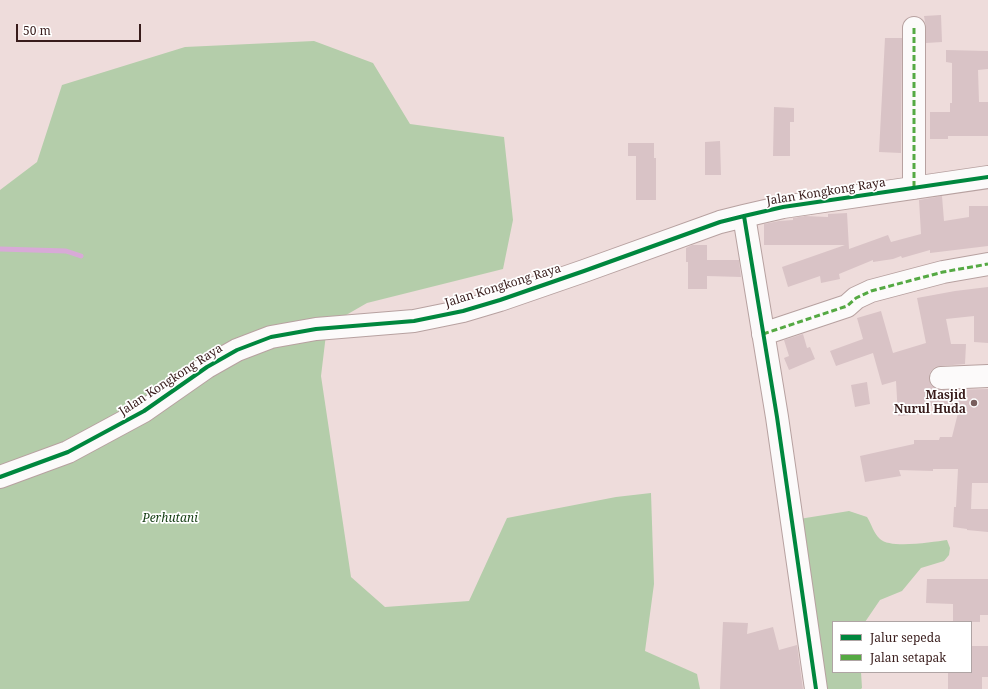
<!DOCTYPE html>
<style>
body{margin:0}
#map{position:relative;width:988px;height:689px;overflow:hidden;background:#eedcdb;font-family:"Noto Serif",serif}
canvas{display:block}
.legend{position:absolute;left:832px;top:621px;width:140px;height:52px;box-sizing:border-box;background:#fff;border:1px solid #afa4a4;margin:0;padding:5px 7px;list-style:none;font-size:12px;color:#381c1b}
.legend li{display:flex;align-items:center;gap:8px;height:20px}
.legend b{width:20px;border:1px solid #afa4a4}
.scale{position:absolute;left:16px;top:24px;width:125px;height:18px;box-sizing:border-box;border:2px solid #381c1b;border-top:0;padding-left:5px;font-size:12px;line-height:14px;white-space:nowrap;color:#381c1b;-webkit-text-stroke:3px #fff;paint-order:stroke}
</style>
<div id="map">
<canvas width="988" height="689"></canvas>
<ul class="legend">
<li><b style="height:5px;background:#00873e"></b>Jalur sepeda</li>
<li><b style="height:5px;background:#55a943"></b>Jalan setapak</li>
</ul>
<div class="scale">50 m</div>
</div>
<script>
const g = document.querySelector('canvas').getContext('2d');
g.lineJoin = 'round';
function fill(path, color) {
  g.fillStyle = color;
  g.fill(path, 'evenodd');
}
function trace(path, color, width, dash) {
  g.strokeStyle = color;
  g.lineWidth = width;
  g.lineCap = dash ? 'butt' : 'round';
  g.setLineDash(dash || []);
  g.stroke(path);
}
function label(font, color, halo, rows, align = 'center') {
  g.font = font + ' "Noto Serif",serif';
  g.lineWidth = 3.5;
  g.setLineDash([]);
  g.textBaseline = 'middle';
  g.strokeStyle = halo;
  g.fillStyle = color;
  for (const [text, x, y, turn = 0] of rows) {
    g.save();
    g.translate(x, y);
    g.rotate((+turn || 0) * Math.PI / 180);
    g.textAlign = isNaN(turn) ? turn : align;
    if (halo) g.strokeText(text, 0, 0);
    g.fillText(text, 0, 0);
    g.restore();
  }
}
const green = new Path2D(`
 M 314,41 L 373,63 L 410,124 L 504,137 L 513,220 L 503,269 L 367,303 L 327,326 L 321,376 L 351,577 L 385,607 L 469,601 L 507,518 L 616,497 L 651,493 L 654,584 L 645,651 L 697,674 L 700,689 L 0,689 L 0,190 L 37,162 L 62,85 L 185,47 Z
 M 849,511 L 867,517 C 871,523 874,534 880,539 C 890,549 933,542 947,540 L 950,548 L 949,555 L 944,561 L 921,568 L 902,591 L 880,600 L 865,622 L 833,622 L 833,672 L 861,672 L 862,688 L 861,689 L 817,689 L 793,520 Z`);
const stream = new Path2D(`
 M 0,249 L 66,251 L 81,256`);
const building = new Path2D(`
 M 941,15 L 942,42 L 926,43 L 926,28 L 924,16 Z
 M 885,38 L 902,38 L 901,153 L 879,152 Z
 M 946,50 L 988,51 L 988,69 L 978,70 L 979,102 L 988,102 L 988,136 L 948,136 L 948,139 L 930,139 L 930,112 L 950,112 L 950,103 L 952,103 L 952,63 L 946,62 Z
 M 774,107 L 794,108 L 794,122 L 790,122 L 790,156 L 773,156 Z
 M 720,141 L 721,175 L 705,175 L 705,142 Z
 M 628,143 L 654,143 L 654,158 L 656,158 L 656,200 L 636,200 L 636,156 L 628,156 Z
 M 942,196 L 944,221 L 969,217 L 969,206 L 988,206 L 988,246 L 930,253 L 930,250 L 902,258 L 901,256 L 893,259 L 873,262 L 873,260 L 839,274 L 840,279 L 821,283 L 820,276 L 788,287 L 782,267 L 845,245 L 764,245 L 764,224 L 779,221 L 793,220 L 793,218 L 805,216 L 828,217 L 828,214 L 847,213 L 849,249 L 888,235 L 891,242 L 921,234 L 919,200 Z
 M 692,245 L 707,245 L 707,260 L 739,260 L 741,277 L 707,276 L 707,289 L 688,289 L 688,262 L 686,262 L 686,248 Z
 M 988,287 L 988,343 L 974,342 L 974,316 L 946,319 L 951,344 L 966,344 L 965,364 L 940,366 L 935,367 L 930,372 L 929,378 L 931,385 L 936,389 L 941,390 L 988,389 L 988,483 L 972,483 L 971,509 L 988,509 L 988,532 L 967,530 L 967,529 L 953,527 L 954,507 L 956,507 L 958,469 L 933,469 L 933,471 L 899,470 L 901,476 L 865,482 L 860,456 L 914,444 L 914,440 L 939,440 L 940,437 L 952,437 L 960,405 L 924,406 L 924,414 L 898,416 L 896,381 L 882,385 L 873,353 L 836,366 L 830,351 L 863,339 L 857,318 L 881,311 L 893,353 L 926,343 L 917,298 L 955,291 Z
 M 803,334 L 807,348 L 810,347 L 815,359 L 789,370 L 784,358 L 789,356 L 784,340 Z
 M 867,382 L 870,404 L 855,407 L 851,385 Z
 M 927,579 L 988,579 L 988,615 L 980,615 L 980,622 L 953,622 L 953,604 L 926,603 Z
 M 723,622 L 748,623 L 747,634 L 773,627 L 779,650 L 797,645 L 803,689 L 720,689 Z
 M 971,646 L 988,646 L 988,677 L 982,677 L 982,689 L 948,689 L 948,672 L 971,672 Z`);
const minor = new Path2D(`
 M 914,28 L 914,188
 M 744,216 L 777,417 L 816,689
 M 763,334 L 847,306 L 856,298 L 871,291 L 943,272 L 988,264
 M 941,378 L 988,376
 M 0,477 L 68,452 L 144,411 L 207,367 L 237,350 L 271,337 L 316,329 L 414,321 L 463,311 L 500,300 L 584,271 L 720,222 L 744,216 L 783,207 L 988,177`);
const quiet = new Path2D(`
 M 914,28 L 914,188
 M 763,334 L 847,306 L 856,298 L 871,291 L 943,272 L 988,264`);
const cycleway = new Path2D(`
 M 744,216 L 777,417 L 816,689
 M 0,477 L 68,452 L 144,411 L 207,367 L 237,350 L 271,337 L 316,329 L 414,321 L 463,311 L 500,300 L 584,271 L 720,222 L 744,216 L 783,207 L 988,177`);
const markers = [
 [974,403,4,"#785f5e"]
];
const streetNames = [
 ["Jalan Kongkong Raya",826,192,-9],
 ["Jalan Kongkong Raya",503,286,-17],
 ["Jalan Kongkong Raya",171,380,-33]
];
const poiNames = [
 ["Masjid",966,396],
 ["Nurul Huda",966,410]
];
const parkNames = [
 ["Perhutani",170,519]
];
fill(green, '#b4cdaa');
trace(stream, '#d8aad7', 5);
fill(building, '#d9c3c6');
trace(minor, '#b7a1a0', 24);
trace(minor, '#fcfafa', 22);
trace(quiet, '#55a943', 3, [6, 3]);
trace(cycleway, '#00873e', 4);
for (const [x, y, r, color] of markers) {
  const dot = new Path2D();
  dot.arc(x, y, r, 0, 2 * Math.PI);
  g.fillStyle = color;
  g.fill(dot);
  trace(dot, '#fff', 1.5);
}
label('12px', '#381c1b', '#fff', streetNames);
label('bold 12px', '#381c1b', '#fff', poiNames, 'right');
label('italic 12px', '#123c11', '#fff', parkNames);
</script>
